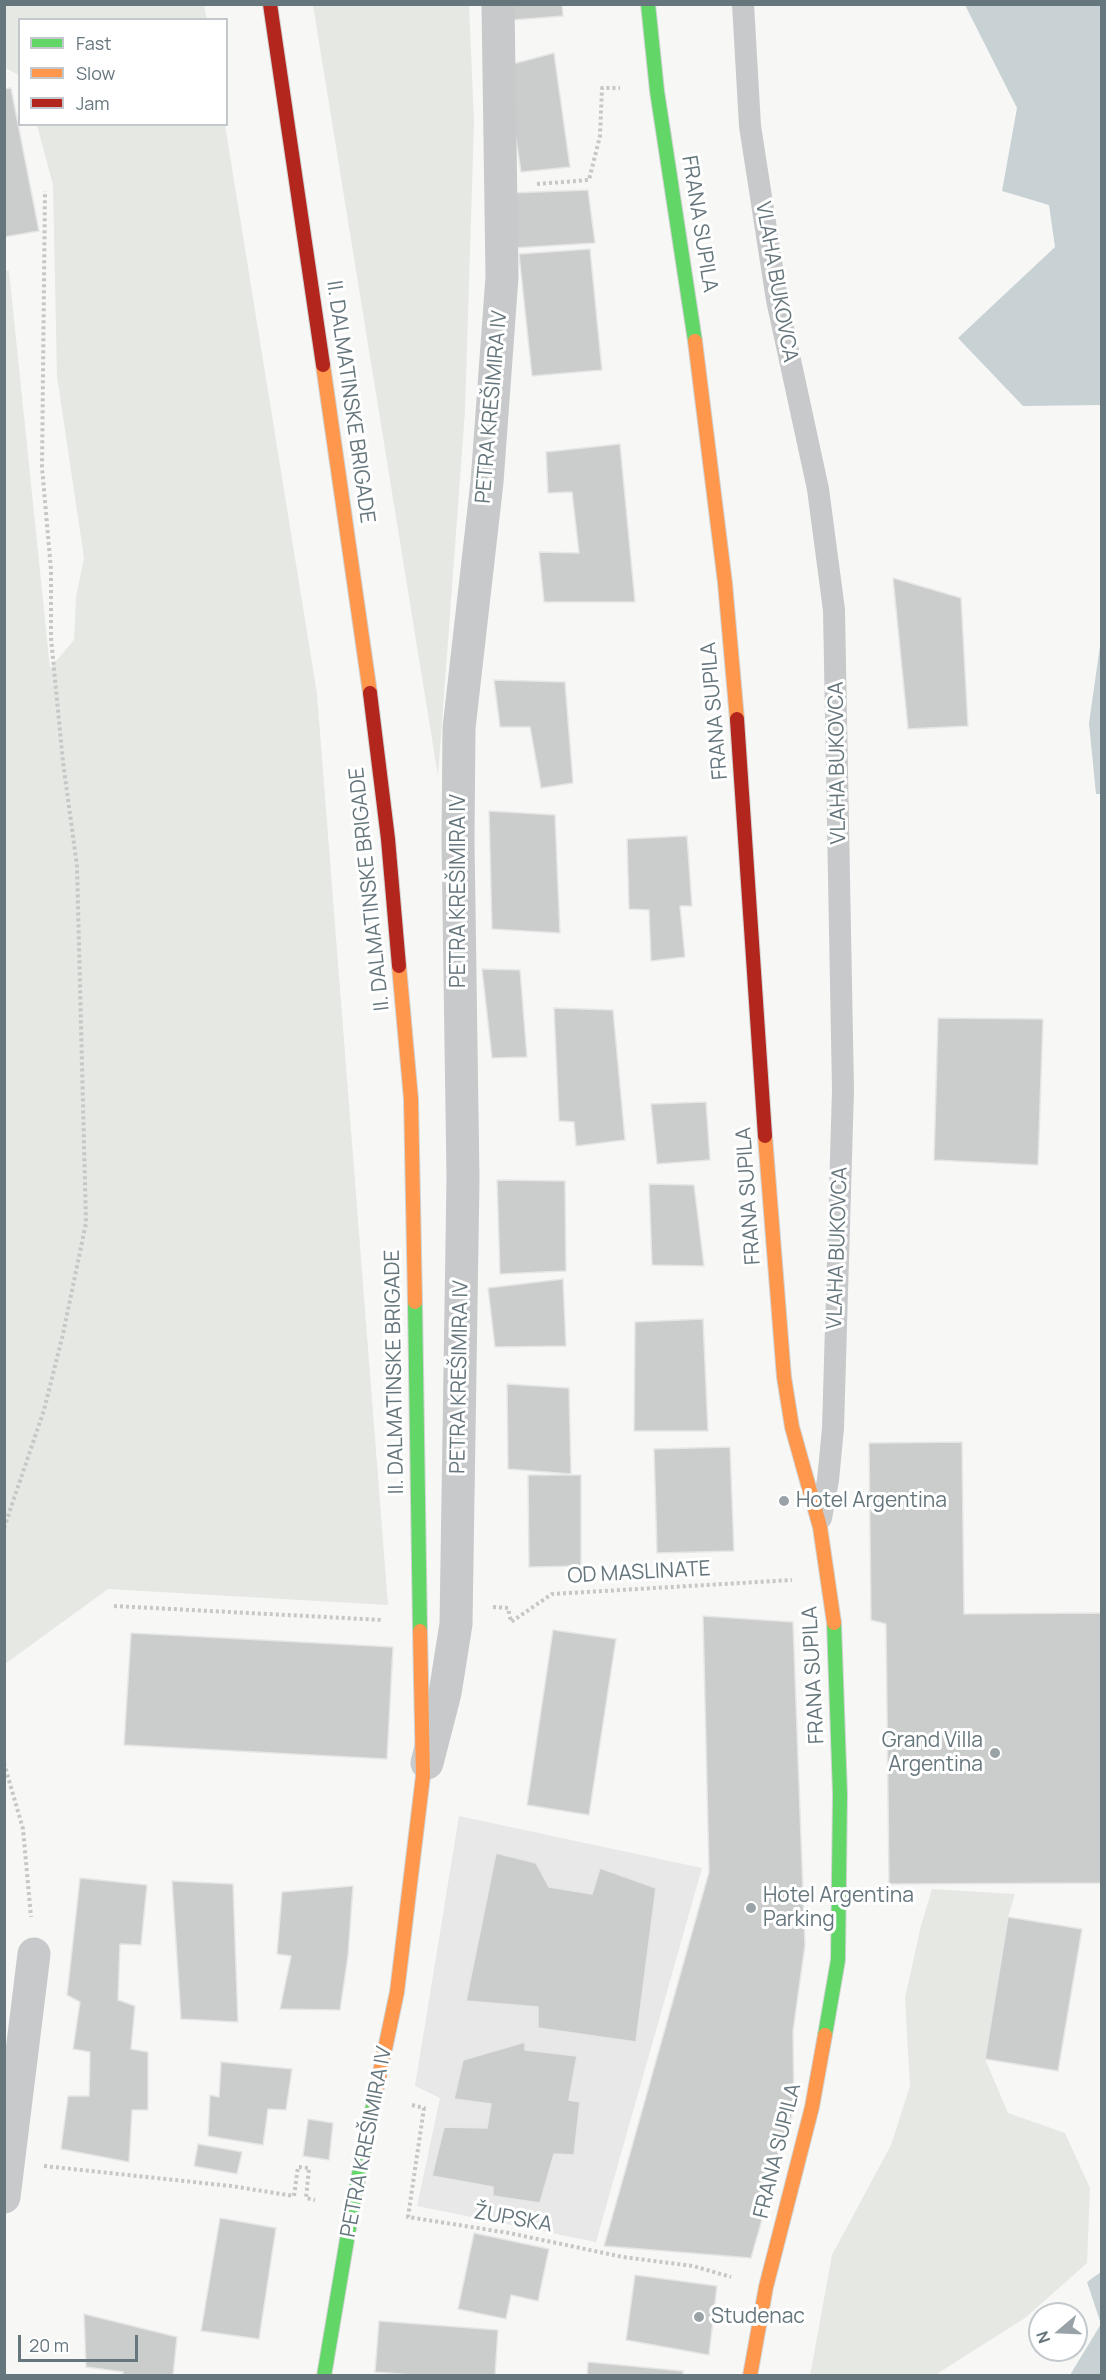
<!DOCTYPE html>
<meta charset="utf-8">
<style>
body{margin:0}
#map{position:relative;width:1106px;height:2380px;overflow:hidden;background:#f7f7f6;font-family:Manrope,sans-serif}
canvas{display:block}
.frame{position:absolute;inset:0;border:6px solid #66767d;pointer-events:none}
.legend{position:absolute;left:18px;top:18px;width:210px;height:108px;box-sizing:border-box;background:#fff;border:2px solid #c2c8cb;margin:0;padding:8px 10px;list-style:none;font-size:18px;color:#66767d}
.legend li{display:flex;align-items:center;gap:12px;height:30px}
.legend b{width:30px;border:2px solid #c2c8cb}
.north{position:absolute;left:1028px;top:2302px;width:60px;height:60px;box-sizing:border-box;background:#fff;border:2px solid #c2c8cb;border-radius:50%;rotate:251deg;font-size:16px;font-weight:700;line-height:24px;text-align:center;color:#66767d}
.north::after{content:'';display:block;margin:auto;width:21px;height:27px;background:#99a3a7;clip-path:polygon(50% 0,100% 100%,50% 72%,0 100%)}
.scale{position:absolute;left:18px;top:2335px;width:120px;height:27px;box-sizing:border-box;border:3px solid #66767d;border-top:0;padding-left:8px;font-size:18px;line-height:21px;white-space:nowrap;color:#66767d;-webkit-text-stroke:4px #fff;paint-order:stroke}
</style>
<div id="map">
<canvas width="1106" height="2380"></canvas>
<div class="frame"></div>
<ul class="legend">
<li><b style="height:8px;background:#63d668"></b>Fast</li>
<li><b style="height:8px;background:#ff974d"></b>Slow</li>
<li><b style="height:8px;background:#b3261e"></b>Jam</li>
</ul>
<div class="north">N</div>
<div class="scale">20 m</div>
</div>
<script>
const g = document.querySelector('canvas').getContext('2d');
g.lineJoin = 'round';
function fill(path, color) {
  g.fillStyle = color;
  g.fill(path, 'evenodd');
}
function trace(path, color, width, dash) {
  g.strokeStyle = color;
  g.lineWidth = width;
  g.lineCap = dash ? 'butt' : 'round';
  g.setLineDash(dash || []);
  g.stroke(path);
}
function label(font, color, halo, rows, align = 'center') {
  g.font = font + ' Manrope,sans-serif';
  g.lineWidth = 6;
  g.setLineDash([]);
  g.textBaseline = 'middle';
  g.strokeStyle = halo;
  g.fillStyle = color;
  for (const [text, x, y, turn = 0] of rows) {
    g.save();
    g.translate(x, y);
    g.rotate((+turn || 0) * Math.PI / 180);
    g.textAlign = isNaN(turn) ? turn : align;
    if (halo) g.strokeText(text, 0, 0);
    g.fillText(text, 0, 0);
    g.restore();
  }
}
const built = new Path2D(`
 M 459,1816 L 702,1868 L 596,2242 L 417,2206 L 440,2098 L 415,2086 Z`);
const green = new Path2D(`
 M 4,5 L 204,5 L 207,19 L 20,20 L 19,75 L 5,68 Z
 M 313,5 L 469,5 L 474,122 L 465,411 L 438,776 Z
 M 37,125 L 225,125 L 317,694 L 388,1605 L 108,1589 L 5,1664 L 5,270 L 9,271 L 50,668 L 74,640 L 76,597 L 84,558 L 57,376 L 53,185 Z
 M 932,1889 L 1015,1894 L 1008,1917 L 985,2059 L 1008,2113 L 1065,2133 L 1090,2188 L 1087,2263 L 1025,2318 L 935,2375 L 810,2376 L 832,2255 L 891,2145 L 910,2086 L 905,1998 L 921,1926 Z`);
const water = new Path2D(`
 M 965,5 L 1101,5 L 1101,405 L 1023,406 L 958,338 L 1055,247 L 1049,205 L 1002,191 L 1017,108 Z
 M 1101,639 L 1102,794 L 1096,794 L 1089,723 Z
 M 1101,2272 L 1101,2375 L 1070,2375 L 1101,2324 L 1087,2282 Z`);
const building = new Path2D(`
 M 512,4 L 562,4 L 563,16 L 513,20 Z
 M 554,53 L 570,167 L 521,172 L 505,66 Z
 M 11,88 L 39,231 L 4,237 L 4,89 Z
 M 588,190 L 595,243 L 513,248 L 508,193 Z
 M 590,249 L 602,370 L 532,376 L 519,254 Z
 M 620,444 L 635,602 L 544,602 L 539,552 L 579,553 L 572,492 L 548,493 L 546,452 Z
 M 893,578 L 961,598 L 968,726 L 908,729 Z
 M 494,680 L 565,682 L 573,783 L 541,788 L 530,727 L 500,727 Z
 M 489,811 L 555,815 L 560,933 L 492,929 Z
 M 687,836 L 692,906 L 680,906 L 685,957 L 651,961 L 649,910 L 629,909 L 627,839 Z
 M 482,969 L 520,970 L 527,1057 L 492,1058 Z
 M 554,1008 L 613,1010 L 625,1140 L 576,1146 L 574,1122 L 559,1121 Z
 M 938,1018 L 1043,1019 L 1038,1165 L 934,1160 Z
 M 706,1102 L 710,1160 L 657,1164 L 651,1104 Z
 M 497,1180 L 565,1181 L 566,1271 L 500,1274 Z
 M 649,1184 L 694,1185 L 704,1266 L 652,1265 Z
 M 563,1279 L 566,1346 L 495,1347 L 488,1288 Z
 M 703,1319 L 708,1431 L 634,1431 L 635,1322 Z
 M 507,1384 L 569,1388 L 571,1474 L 508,1469 Z
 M 962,1442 L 964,1614 L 1102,1613 L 1102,1883 L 889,1884 L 886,1624 L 871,1620 L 869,1443 Z
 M 730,1447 L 734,1551 L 657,1553 L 654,1449 Z
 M 528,1475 L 581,1475 L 581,1566 L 529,1567 Z
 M 703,1616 L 793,1622 L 805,1945 L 793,2031 L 794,2108 L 751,2258 L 604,2246 L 709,1872 Z
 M 553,1630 L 616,1639 L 589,1815 L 527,1805 Z
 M 131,1633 L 393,1647 L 387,1759 L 124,1745 Z
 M 496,1853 L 536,1863 L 549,1887 L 592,1894 L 600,1868 L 656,1888 L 636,2042 L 538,2028 L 538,2007 L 466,2001 Z
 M 80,1878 L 147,1885 L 141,1945 L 120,1944 L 118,2000 L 135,2006 L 131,2049 L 148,2052 L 148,2110 L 132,2110 L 129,2162 L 61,2149 L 68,2096 L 89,2096 L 90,2052 L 73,2049 L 80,2002 L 67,1995 Z
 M 172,1881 L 233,1884 L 238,2022 L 181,2019 Z
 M 353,1886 L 348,1956 L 340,2010 L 280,2009 L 291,1956 L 277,1954 L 282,1892 Z
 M 1008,1917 L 1082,1929 L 1058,2071 L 985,2059 Z
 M 525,2042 L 525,2050 L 577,2056 L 569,2100 L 580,2102 L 574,2155 L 554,2154 L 540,2203 L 493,2196 L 493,2187 L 432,2176 L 444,2127 L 487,2128 L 491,2104 L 454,2099 L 463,2060 Z
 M 221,2062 L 292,2069 L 286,2110 L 268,2109 L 263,2145 L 208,2136 L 210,2095 L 219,2097 Z
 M 308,2119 L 333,2123 L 329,2160 L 303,2156 Z
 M 198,2144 L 242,2152 L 237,2174 L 194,2166 Z
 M 220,2218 L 276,2228 L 259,2339 L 201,2331 Z
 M 474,2233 L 549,2249 L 538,2301 L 511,2295 L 506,2319 L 458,2309 Z
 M 635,2275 L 717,2286 L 709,2355 L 626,2340 Z
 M 84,2314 L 177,2337 L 173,2376 L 123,2376 L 123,2372 L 86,2367 Z
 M 379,2321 L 498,2330 L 495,2376 L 426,2376 L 375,2372 Z
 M 588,2362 L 683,2371 L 683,2376 L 587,2376 Z`);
const path = new Path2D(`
 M 537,184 L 589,180 L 600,136 L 602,88 L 620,88
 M 4,1528 L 44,1410 L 63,1334 L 86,1223 L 77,866 L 63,762 L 51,638 L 51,570 L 42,467 L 45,191
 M 114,1606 L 383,1620
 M 493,1607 L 508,1608 L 511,1622 L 552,1594 L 792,1580
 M 4,1763 L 23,1829 L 31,1917
 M 412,2105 L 424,2108 L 408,2217 L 509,2233 L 623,2257 L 693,2266 L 731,2277
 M 44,2166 L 231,2186 L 294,2196 L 298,2167 L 309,2168 L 306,2198 L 315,2200`);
const lane = new Path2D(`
 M 743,4 L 750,126 L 777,300 L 818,489 L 834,610 L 843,1090 L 833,1428 L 828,1480 L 821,1518`);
const street = new Path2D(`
 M 427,1763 L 445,1693 L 456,1624 L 463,1179 L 458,840 L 459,728 L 487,482 L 502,277 L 498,4
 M 4,2197 L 34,1954`);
const fast = new Path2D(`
 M 648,4 L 657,91 L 695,341
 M 415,1302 L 420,1631
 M 825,2035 L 838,1960 L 840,1794 L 834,1623
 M 324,2376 L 353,2204 L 374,2101`);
const slow = new Path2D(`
 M 695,341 L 725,583 L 737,719
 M 323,365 L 370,693
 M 399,966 L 411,1099 L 415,1302
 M 765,1136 L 784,1377 L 792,1427 L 820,1527 L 834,1623
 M 374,2101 L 397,1992 L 423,1776 L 420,1631
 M 750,2376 L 766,2287 L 812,2107 L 825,2035`);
const jam = new Path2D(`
 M 270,4 L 323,365
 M 370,693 L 388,839 L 399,966
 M 737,719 L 765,1136`);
const markers = [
 [784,1501,6,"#99a3a7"],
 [995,1753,6,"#99a3a7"],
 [751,1908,6,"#99a3a7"],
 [699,2317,6,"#99a3a7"]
];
const streetNames = [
 ["FRANA SUPILA",699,224,81],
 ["VLAHA BUKOVCA",776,282,80],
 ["II. DALMATINSKE BRIGADE",350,402,82],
 ["PETRA KREŠIMIRA IV",492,407,-85],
 ["FRANA SUPILA",715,711,-95],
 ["VLAHA BUKOVCA",838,763,-91],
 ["II. DALMATINSKE BRIGADE",370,889,-96],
 ["PETRA KREŠIMIRA IV",459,891,-90],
 ["FRANA SUPILA",749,1196,-94],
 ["VLAHA BUKOVCA",838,1248,-88],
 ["II. DALMATINSKE BRIGADE",395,1372,-91],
 ["PETRA KREŠIMIRA IV",460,1377,-89],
 ["OD MASLINATE",639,1573,-3],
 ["FRANA SUPILA",814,1675,-93],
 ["PETRA KREŠIMIRA IV",367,2142,-79],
 ["FRANA SUPILA",778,2151,-76],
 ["ŽUPSKA",513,2219,10]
];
const poiNames = [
 ["Hotel Argentina",796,1501],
 ["Grand Villa",983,1741,"right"],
 ["Argentina",983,1765,"right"],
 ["Hotel Argentina",763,1896],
 ["Parking",763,1920],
 ["Studenac",711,2317]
];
fill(built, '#e7e8e7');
fill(green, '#e6e8e4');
fill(water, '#c8d1d3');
fill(building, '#cbcdcd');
trace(building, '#e6e6e6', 1.5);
trace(fast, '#d1d3d3', 16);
trace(slow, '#d1d3d3', 16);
trace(jam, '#d1d3d3', 16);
trace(path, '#c6c7c7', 4, [3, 3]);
trace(lane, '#c7c9ca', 22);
trace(street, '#c7c9ca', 33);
trace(fast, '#63d668', 14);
trace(slow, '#ff974d', 14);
trace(jam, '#b3261e', 14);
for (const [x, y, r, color] of markers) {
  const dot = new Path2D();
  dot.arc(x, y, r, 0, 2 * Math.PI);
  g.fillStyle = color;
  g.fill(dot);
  trace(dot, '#fff', 2);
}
label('21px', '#66767d', '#fff', streetNames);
label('21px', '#66767d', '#fff', poiNames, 'left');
</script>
